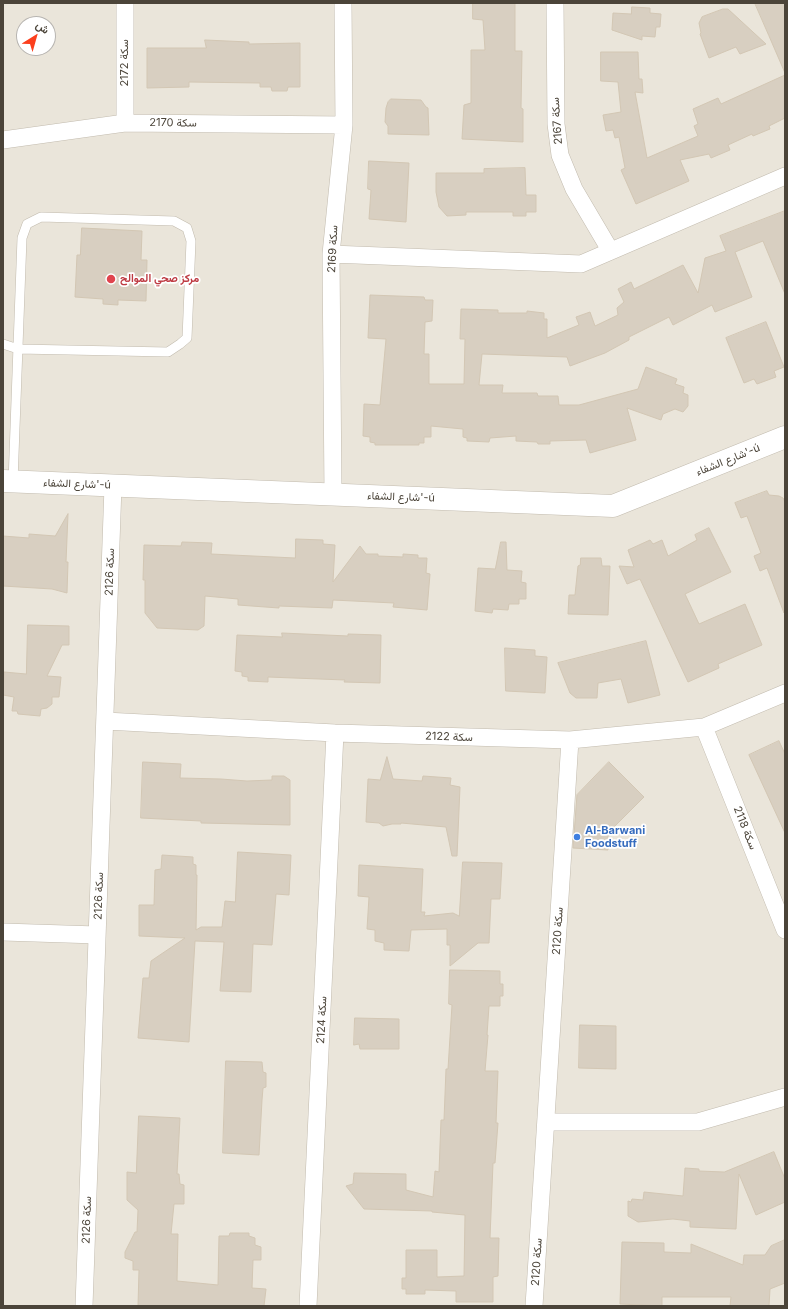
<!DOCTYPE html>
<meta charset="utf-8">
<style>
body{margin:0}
#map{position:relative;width:788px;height:1309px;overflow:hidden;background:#f6f3ec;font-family:Inter,Vazirmatn,sans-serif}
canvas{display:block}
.frame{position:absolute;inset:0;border:4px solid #4b4439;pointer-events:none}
.north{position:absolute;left:16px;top:16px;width:40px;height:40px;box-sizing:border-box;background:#fff;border:1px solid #b7b4b0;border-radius:50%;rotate:37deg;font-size:11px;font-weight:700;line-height:16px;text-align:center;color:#4b4439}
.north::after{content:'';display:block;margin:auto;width:14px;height:18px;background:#fc3f1d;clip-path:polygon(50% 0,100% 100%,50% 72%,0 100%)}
</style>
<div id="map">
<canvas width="788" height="1309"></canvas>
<div class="frame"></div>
<div class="north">ش</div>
</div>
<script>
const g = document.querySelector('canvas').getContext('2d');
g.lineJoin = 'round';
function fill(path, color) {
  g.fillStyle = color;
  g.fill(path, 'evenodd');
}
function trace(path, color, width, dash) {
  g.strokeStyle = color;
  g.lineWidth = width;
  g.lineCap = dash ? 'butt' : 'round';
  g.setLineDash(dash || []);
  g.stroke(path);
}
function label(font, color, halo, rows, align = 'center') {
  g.font = font + ' Inter,Vazirmatn,sans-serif';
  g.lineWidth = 3.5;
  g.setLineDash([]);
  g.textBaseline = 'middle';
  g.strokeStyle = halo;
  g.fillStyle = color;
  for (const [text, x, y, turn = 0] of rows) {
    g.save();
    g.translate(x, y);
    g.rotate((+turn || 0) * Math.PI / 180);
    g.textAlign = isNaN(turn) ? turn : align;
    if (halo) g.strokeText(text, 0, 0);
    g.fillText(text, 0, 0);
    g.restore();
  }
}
const residential = new Path2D(`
 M 3,3 L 785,3 L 785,1306 L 3,1306 ZM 24,24 L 48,24 L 48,48 L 24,48 Z`);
const building = new Path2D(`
 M 473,3 L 515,3 L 515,51 L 522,51 L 521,108 L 523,109 L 523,142 L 462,139 L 464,105 L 471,103 L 471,50 L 485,50 L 483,20 L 473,19 Z
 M 755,3 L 785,3 L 785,73 L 769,36 Z
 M 632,7 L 650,8 L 650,13 L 661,14 L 660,27 L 656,27 L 655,37 L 642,36 L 642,40 L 612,30 L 613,13 L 631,14 Z
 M 723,9 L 728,9 L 766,44 L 740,54 L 736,47 L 709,58 L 700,34 L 701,33 L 699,23 L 702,17 Z
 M 205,40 L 249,42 L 249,44 L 300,43 L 300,87 L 288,87 L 287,91 L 272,91 L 271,87 L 260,87 L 260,83 L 189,82 L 189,87 L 147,88 L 147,48 L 206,48 Z
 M 601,52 L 638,52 L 639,79 L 642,79 L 643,93 L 635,92 L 647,158 L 698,136 L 694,126 L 698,124 L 693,109 L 718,98 L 721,104 L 785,75 L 785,118 L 769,126 L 770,129 L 753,136 L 752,134 L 728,145 L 730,150 L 711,158 L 709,154 L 680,160 L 689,181 L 636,204 L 621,170 L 625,168 L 619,137 L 615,138 L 613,130 L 606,131 L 603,115 L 621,112 L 618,82 L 601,81 Z
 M 391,99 L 421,100 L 426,107 L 428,108 L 429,135 L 388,134 L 388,126 L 385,122 L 386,108 L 388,102 Z
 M 369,161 L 409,163 L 406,222 L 369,219 L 371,190 L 368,189 Z
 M 525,168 L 526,195 L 536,195 L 536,212 L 526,212 L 526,216 L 513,216 L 513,212 L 466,212 L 466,215 L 447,216 L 439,207 L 436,192 L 436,173 L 484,173 L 484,169 Z
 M 785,211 L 785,294 L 763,241 L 735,252 L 752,297 L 715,312 L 712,305 L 673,325 L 669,317 L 629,337 L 629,340 L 605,353 L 570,366 L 567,357 L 482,354 L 479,385 L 503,385 L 502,393 L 537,393 L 538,396 L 558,396 L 559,405 L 579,405 L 638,389 L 646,367 L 677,379 L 675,384 L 684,387 L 683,393 L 688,395 L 688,406 L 683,412 L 675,409 L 663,414 L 661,420 L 627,408 L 636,440 L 590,453 L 586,440 L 550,441 L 550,444 L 538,444 L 537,442 L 516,441 L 516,436 L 490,438 L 489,442 L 467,441 L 467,438 L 463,437 L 463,429 L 431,426 L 431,437 L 424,437 L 424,443 L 419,443 L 419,445 L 375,445 L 375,443 L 370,442 L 370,437 L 363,436 L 364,404 L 380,405 L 386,339 L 368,338 L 370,295 L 424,297 L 425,300 L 433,300 L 432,321 L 425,322 L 424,354 L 429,354 L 429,384 L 464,384 L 465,339 L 460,339 L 461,309 L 498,310 L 498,313 L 527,313 L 527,311 L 544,313 L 544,319 L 547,319 L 547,338 L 579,325 L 576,317 L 590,312 L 595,326 L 618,315 L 617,308 L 624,302 L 618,289 L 631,282 L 634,289 L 683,265 L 698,293 L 705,258 L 726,251 L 720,236 Z
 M 82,228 L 142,231 L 141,260 L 147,260 L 146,301 L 118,300 L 118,305 L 103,304 L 103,299 L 75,297 L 77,255 L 80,255 Z
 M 766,322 L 784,367 L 774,371 L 776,377 L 757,384 L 754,379 L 744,383 L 726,338 Z
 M 767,491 L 769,495 L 779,496 L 783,498 L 785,502 L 784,613 L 767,568 L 760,571 L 754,556 L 761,553 L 747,516 L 741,518 L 735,503 Z
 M 68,514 L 66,562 L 68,562 L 67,593 L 52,589 L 3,586 L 3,536 L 29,538 L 29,534 L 55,536 Z
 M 709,528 L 731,572 L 685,594 L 699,624 L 745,604 L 762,645 L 718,664 L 719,668 L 688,682 L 640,579 L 627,584 L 619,566 L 634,567 L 628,550 L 650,540 L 653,544 L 662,540 L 668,556 L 697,540 L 695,535 Z
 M 296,539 L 323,540 L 323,544 L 335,545 L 333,582 L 360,546 L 366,554 L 378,554 L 378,556 L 403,557 L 403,554 L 418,555 L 418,558 L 427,558 L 426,573 L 430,574 L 427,610 L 393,607 L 394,603 L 333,600 L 332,608 L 279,606 L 279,608 L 238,605 L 238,599 L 205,596 L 204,626 L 198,630 L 157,628 L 145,613 L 145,580 L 143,580 L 144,545 L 181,546 L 182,542 L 212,543 L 211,554 L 295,558 Z
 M 501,542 L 506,542 L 507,570 L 522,571 L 521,582 L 526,583 L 526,599 L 519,599 L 519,604 L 509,604 L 508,610 L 493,609 L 492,613 L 475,611 L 478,568 L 495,569 Z
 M 581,558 L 601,558 L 602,566 L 610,566 L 608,615 L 568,614 L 569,595 L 575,595 L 578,566 L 580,565 Z
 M 28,625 L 69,626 L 69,645 L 62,645 L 47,676 L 61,677 L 59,697 L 52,697 L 52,704 L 47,708 L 41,709 L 40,716 L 18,714 L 17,711 L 12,711 L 14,697 L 3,695 L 4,672 L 26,674 Z
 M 282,633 L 348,636 L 348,634 L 381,635 L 380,683 L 344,682 L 345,680 L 268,677 L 268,682 L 248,681 L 248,677 L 242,676 L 242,672 L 235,671 L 237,635 L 282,637 Z
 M 646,641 L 660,695 L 628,703 L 621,679 L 598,683 L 597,698 L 576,698 L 570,693 L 558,663 Z
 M 505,648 L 535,650 L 535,656 L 547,657 L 545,693 L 506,691 Z
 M 779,741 L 785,754 L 785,833 L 749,755 Z
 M 387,757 L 393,779 L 422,781 L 423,776 L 451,778 L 450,785 L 460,787 L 457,856 L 452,856 L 446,827 L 401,823 L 401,824 L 392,824 L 383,826 L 379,823 L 366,822 L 368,779 L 380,780 Z
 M 143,762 L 181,764 L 180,778 L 221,779 L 247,781 L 272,780 L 272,776 L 284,776 L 290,780 L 290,825 L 201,823 L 201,821 L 141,818 Z
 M 609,762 L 644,797 L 608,833 L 608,850 L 573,848 L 577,795 Z
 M 238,852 L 291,855 L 289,895 L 276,894 L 272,945 L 253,944 L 251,992 L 220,991 L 224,942 L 195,941 L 189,1042 L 138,1038 L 143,978 L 149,978 L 151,961 L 185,938 L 139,936 L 139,905 L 154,905 L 155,870 L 161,869 L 162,855 L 193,857 L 193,864 L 196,865 L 196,875 L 197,875 L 196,930 L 201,927 L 222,927 L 225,901 L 235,902 Z
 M 463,862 L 502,863 L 500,899 L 491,899 L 489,943 L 478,943 L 450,966 L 450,945 L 447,945 L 447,929 L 411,930 L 409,951 L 384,950 L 384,943 L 375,941 L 375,930 L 367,929 L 369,897 L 358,896 L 359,865 L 423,869 L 421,912 L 425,912 L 424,916 L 453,913 L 459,916 Z
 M 450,970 L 500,971 L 500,984 L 503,984 L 503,996 L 500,996 L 500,1006 L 489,1006 L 487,1035 L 488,1035 L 485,1071 L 498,1071 L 496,1123 L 498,1123 L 495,1163 L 493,1163 L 490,1238 L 499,1238 L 498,1276 L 493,1277 L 493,1302 L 456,1302 L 456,1291 L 425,1290 L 425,1294 L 406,1294 L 406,1289 L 402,1289 L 402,1278 L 406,1278 L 406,1250 L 437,1250 L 437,1277 L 464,1276 L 465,1215 L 432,1212 L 432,1211 L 364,1209 L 346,1186 L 353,1184 L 354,1173 L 406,1174 L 406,1190 L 433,1197 L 435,1171 L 439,1172 L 441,1120 L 444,1120 L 446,1069 L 448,1069 L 452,1005 L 449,1004 Z
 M 355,1018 L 399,1019 L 399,1049 L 360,1049 L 359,1044 L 354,1045 Z
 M 580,1025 L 616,1026 L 616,1069 L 579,1068 Z
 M 226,1061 L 262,1062 L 263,1072 L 266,1073 L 266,1087 L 263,1088 L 262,1100 L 259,1155 L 223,1153 Z
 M 139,1116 L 180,1118 L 177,1174 L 179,1174 L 180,1184 L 184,1185 L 184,1204 L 174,1204 L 171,1234 L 178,1234 L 177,1281 L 218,1285 L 219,1236 L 229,1236 L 230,1233 L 249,1233 L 249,1236 L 255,1238 L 255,1245 L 261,1247 L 261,1260 L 253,1260 L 252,1288 L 266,1289 L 264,1306 L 138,1306 L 139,1270 L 133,1270 L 133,1261 L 125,1258 L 125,1252 L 135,1232 L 137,1232 L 138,1210 L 127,1200 L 127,1172 L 136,1173 Z
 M 774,1152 L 785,1179 L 785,1202 L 756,1215 L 739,1174 L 736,1229 L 690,1227 L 690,1221 L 673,1219 L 638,1222 L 628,1216 L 628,1201 L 631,1202 L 632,1199 L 643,1200 L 644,1192 L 683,1196 L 685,1168 L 699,1169 L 699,1171 L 724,1172 Z
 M 785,1240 L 785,1283 L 770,1289 L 769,1306 L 730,1306 L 731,1297 L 662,1297 L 662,1306 L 620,1304 L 622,1242 L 664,1243 L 664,1252 L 691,1253 L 691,1244 L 743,1265 L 744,1255 L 765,1255 L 771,1246 Z`);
const service = new Path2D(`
 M 3,344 L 18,349 L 168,352 L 180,344 L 187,338 L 191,241 L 187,228 L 174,221 L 41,217 L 27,224 L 22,238 L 13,482`);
const minor = new Path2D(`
 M 125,3 L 125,123
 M 555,3 L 556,124 L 560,155 L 574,189 L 610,250
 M 3,140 L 125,123 L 344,125
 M 331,254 L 581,264 L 785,176
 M 333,495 L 331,254 L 344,125 L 343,3
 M 105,721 L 335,733 L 570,740 L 704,727 L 785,693
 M 704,727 L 785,930
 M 3,932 L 97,935
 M 546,1122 L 698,1122 L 785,1097
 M 84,1306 L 113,486
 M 308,1306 L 335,733
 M 534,1306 L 570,740`);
const tertiary = new Path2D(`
 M 3,481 L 613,506 L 785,437`);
const markers = [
 [111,279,5,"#e0444e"],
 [577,837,4,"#3f7fe0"]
];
const streetNames = [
 ["سكة 2172",125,63,-90],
 ["سكة 2167",557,121,-94],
 ["سكة 2170",173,123,1],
 ["سكة 2169",333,249,-87],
 ["شارع الشفاء'-ú",728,460,-22],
 ["شارع الشفاء'-ú",77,484,2],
 ["شارع الشفاء'-ú",401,497,2],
 ["سكة 2126",110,572,-88],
 ["سكة 2122",449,737,2],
 ["سكة 2118",745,828,68],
 ["سكة 2126",99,896,-88],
 ["سكة 2120",558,931,-86],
 ["سكة 2124",322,1020,-87],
 ["سكة 2126",87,1220,-88],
 ["سكة 2120",537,1262,-86]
];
const healthNames = [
 ["مركز صحي الموالح",120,279]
];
const shopNames = [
 ["Al-Barwani",585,831],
 ["Foodstuff",585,844]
];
fill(residential, '#eae5da');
fill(building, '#d8cfc1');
trace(building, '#d3c7b4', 1);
trace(service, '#c2bbae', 10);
trace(minor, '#c2bbae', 18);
trace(tertiary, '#c2bbae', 23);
trace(service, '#fff', 9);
trace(minor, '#fff', 17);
trace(tertiary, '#fff', 22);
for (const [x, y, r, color] of markers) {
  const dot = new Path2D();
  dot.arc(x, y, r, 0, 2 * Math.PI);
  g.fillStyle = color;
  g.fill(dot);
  trace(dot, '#fff', 1.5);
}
label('11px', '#4b4439', '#fff', streetNames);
label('bold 11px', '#be3a42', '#fff', healthNames, 'left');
label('bold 11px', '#366cbe', '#fff', shopNames, 'left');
</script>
